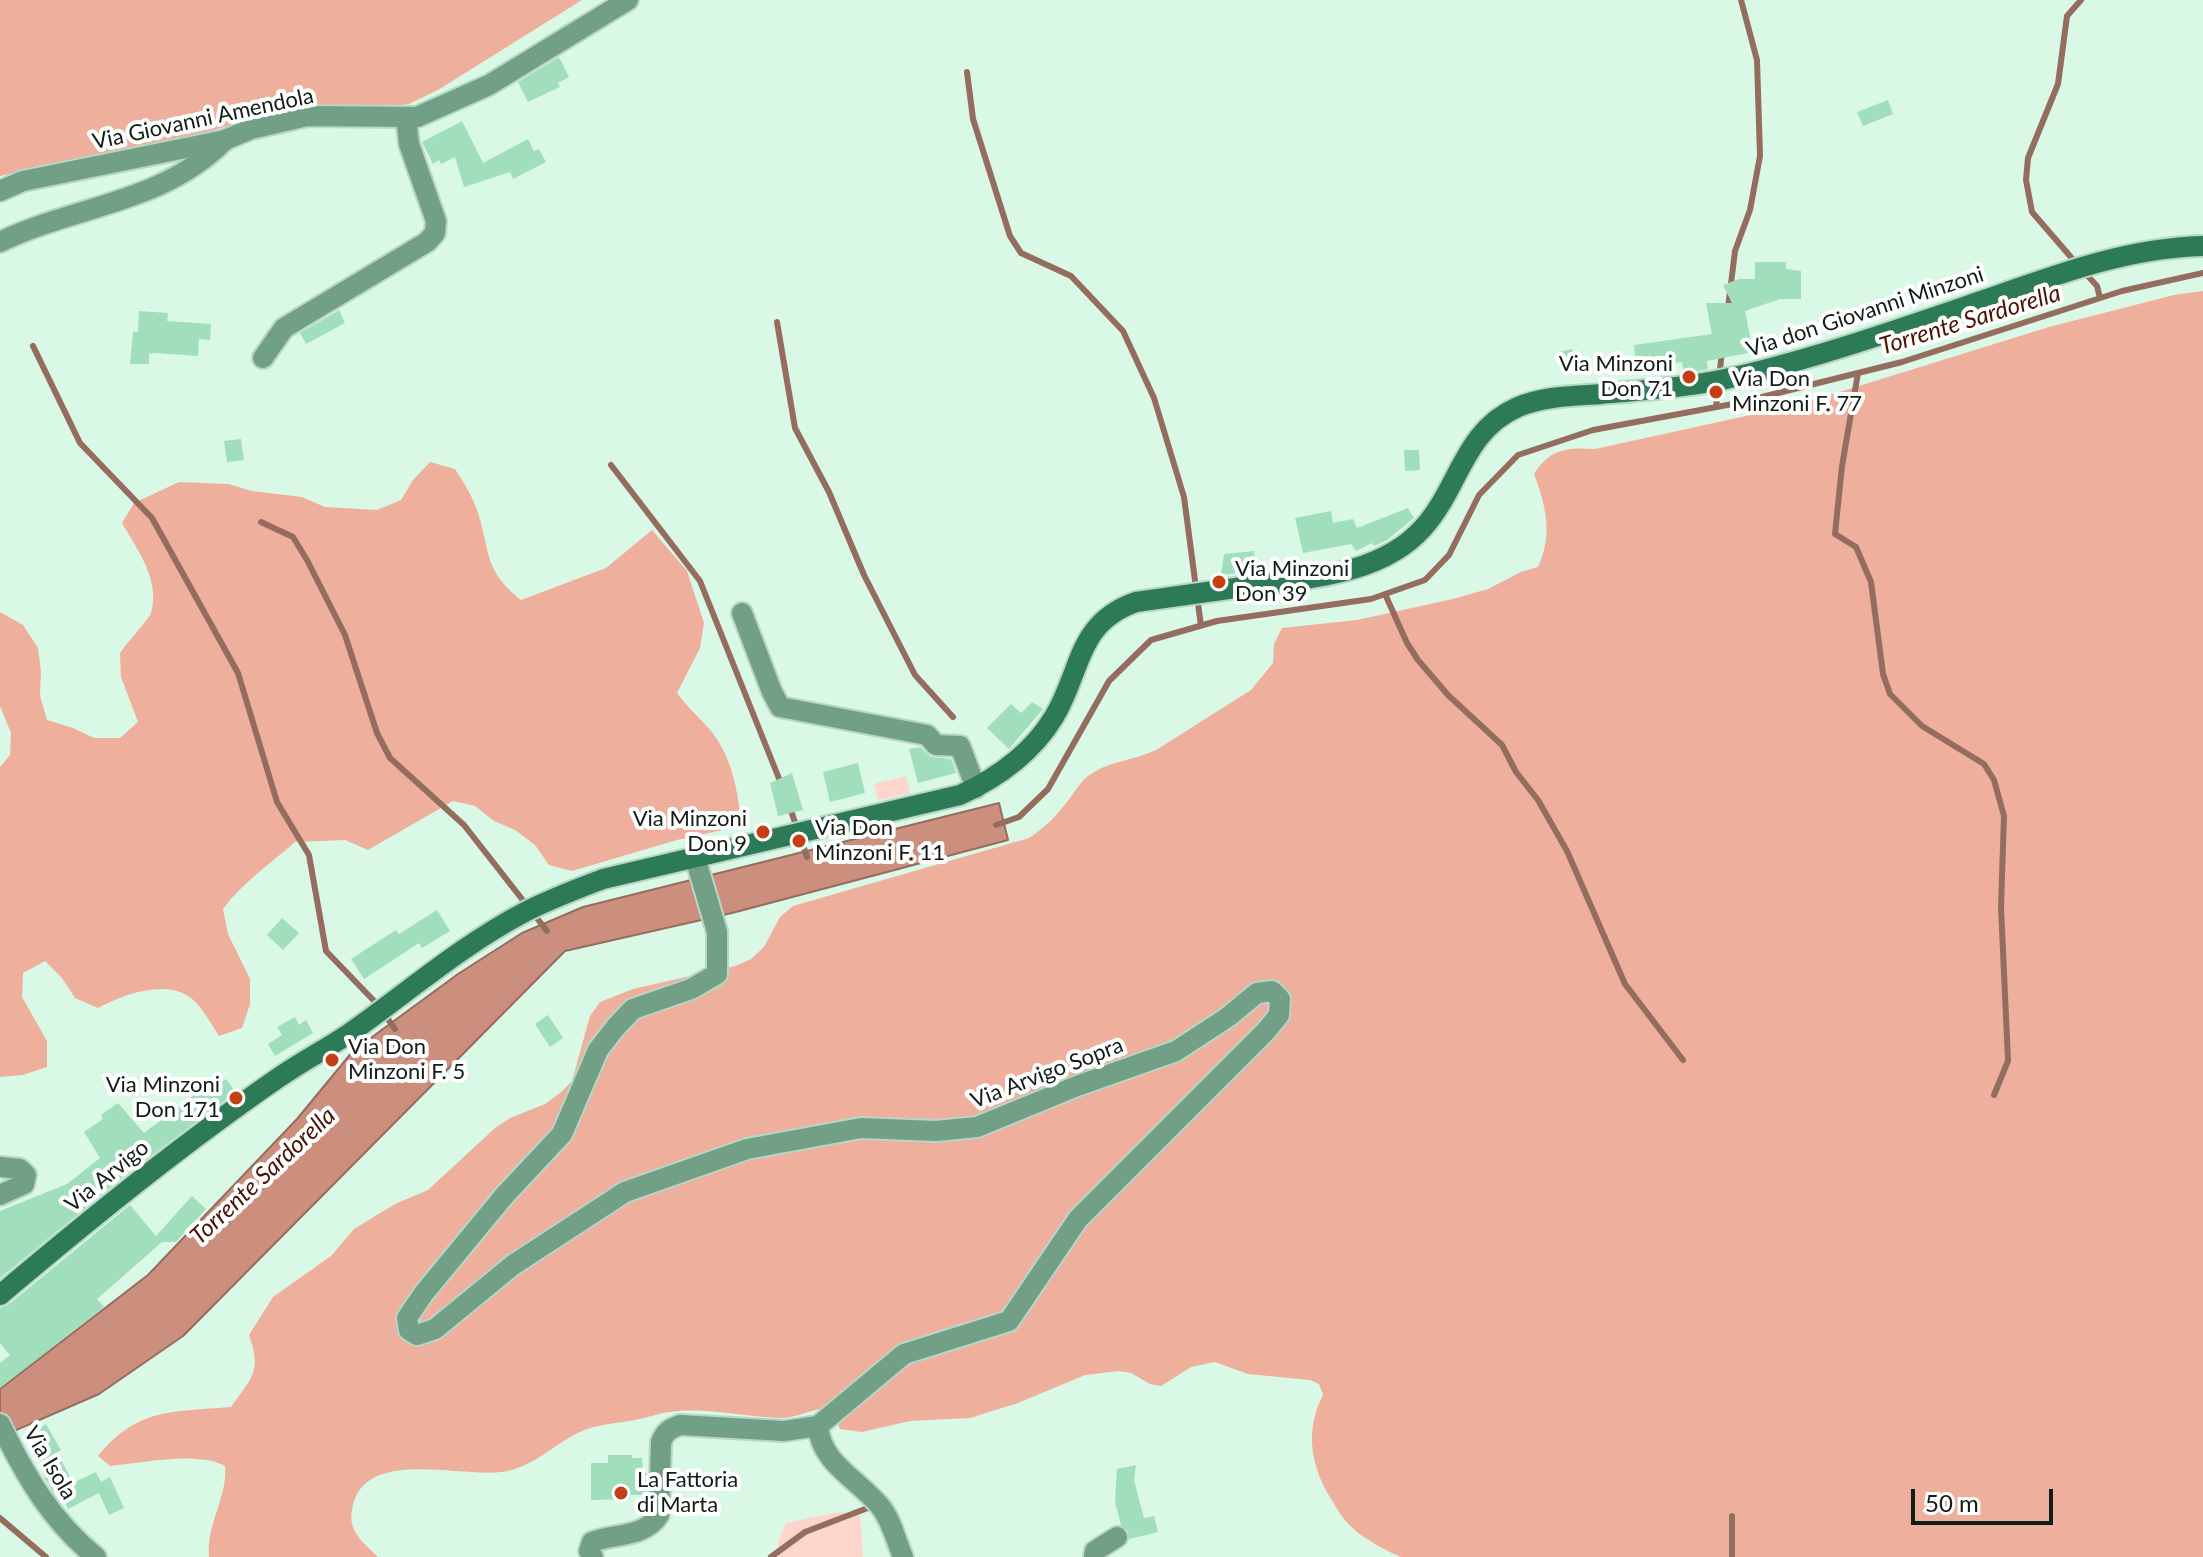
<!DOCTYPE html>
<style>
body{margin:0}
#map{position:relative;width:2203px;height:1557px;overflow:hidden;background:#d9f8e6;font-family:Lato,sans-serif}
canvas{display:block}
.scale{position:absolute;left:1911px;top:1489px;width:142px;height:36px;box-sizing:border-box;border:4px solid #121d17;border-top:0;padding-left:10px;font-size:24px;line-height:28px;white-space:nowrap;color:#121d17;-webkit-text-stroke:6px #fff;paint-order:stroke}
</style>
<div id="map">
<canvas width="2203" height="1557"></canvas>
<div class="scale">50 m</div>
</div>
<script>
const g = document.querySelector('canvas').getContext('2d');
g.lineJoin = 'round';
function fill(path, color) {
  g.fillStyle = color;
  g.fill(path, 'evenodd');
}
function trace(path, color, width, dash) {
  g.strokeStyle = color;
  g.lineWidth = width;
  g.lineCap = dash ? 'butt' : 'round';
  g.setLineDash(dash || []);
  g.stroke(path);
}
function label(font, color, halo, rows, align = 'center') {
  g.font = font + ' Lato,sans-serif';
  g.lineWidth = 8;
  g.setLineDash([]);
  g.textBaseline = 'middle';
  g.strokeStyle = halo;
  g.fillStyle = color;
  for (const [text, x, y, turn = 0] of rows) {
    g.save();
    g.translate(x, y);
    g.rotate((+turn || 0) * Math.PI / 180);
    g.textAlign = isNaN(turn) ? turn : align;
    if (halo) g.strokeText(text, 0, 0);
    g.fillText(text, 0, 0);
    g.restore();
  }
}
const green = new Path2D(`
 M 906,776 L 910,793 L 878,800 L 874,784 Z
 M 839,1512 L 860,1515 L 863,1557 L 778,1557 L 778,1543 L 786,1523 Z`);
const forest = new Path2D(`
 M 0,0 L 582,0 L 438,90 L 409,104 L 375,108 L 314,105 L 257,117 L 188,138 L 0,176 Z
 M 2203,291 L 2203,1557 L 1401,1557 C 1386,1551 1369,1541 1357,1532 C 1347,1524 1339,1513 1333,1502 C 1311,1468 1304,1432 1323,1395 L 1319,1384 L 1310,1380 L 1248,1374 L 1215,1362 L 1191,1367 L 1161,1386 L 1150,1384 L 1131,1373 L 1119,1371 L 1085,1375 L 1018,1403 L 970,1418 L 910,1421 L 862,1432 L 840,1429 L 833,1408 C 814,1407 798,1418 780,1418 C 744,1417 707,1407 670,1412 C 658,1413 647,1418 635,1420 C 619,1423 602,1424 587,1429 C 560,1439 540,1462 512,1470 C 472,1482 373,1446 354,1501 C 345,1530 360,1539 378,1557 L 209,1557 C 206,1524 228,1497 225,1466 C 197,1451 143,1463 110,1466 L 98,1456 C 138,1407 174,1412 231,1407 C 252,1377 262,1372 249,1335 L 273,1297 L 331,1256 L 354,1229 L 395,1204 L 428,1190 L 495,1128 L 510,1118 L 545,1104 L 560,1093 L 572,1081 L 590,1016 L 600,1002 L 633,989 L 735,966 L 751,959 L 764,947 L 780,917 L 793,906 L 1029,838 C 1046,827 1058,814 1070,798 C 1076,790 1082,779 1091,774 C 1110,761 1135,760 1156,750 L 1251,690 L 1273,663 L 1274,644 L 1282,628 L 1357,620 L 1453,599 L 1488,589 L 1521,572 L 1538,567 C 1553,536 1546,505 1534,474 C 1549,449 1568,447 1595,449 L 1801,404 L 2049,327 L 2174,295 Z
 M 430,462 L 455,469 C 464,483 473,497 478,513 C 491,555 484,570 521,600 L 606,568 L 652,530 L 687,571 L 704,623 L 700,648 L 677,693 C 687,707 700,718 711,731 C 732,757 739,794 741,826 L 677,840 L 572,871 L 549,865 L 535,845 L 515,830 L 494,821 L 475,806 L 453,801 L 368,850 L 345,840 L 295,842 C 270,864 242,883 223,909 L 228,934 L 250,979 L 250,1004 L 242,1028 L 219,1036 C 211,1024 201,1004 188,996 C 162,980 123,995 98,1008 L 75,998 L 62,978 L 45,961 L 23,973 L 22,997 L 47,1041 L 47,1067 L 23,1075 L 0,1077 L 0,767 L 10,755 L 11,733 L 0,706 L 0,612 L 23,625 L 38,648 L 41,672 L 40,696 L 47,720 L 73,728 L 94,738 L 120,738 L 138,722 L 121,677 L 120,653 C 126,644 149,619 151,613 C 161,581 137,549 122,523 L 134,503 L 179,482 L 228,484 L 252,491 L 302,497 L 325,507 L 377,510 L 401,500 L 413,480 Z`);
const water = new Path2D(`
 M 999,803 L 1008,840 L 732,913 L 565,951 L 183,1336 L 99,1394 L 0,1437 L 0,1389 L 148,1275 L 297,1119 L 353,1051 L 458,974 L 522,933 L 583,907 Z`);
const stream = new Path2D(`
 M 967,72 L 973,119 L 1010,236 L 1021,253 L 1071,276 L 1123,331 L 1154,398 L 1184,497 L 1201,626
 M 2076,263 L 2032,212 L 2026,180 L 2028,158 L 2058,84 L 2067,16 L 2081,0
 M 2084,272 L 2097,286 L 2100,298
 M 1728,308 L 1735,251 L 1750,210 L 1760,156 L 1757,60 L 1741,0
 M 777,322 L 795,428 L 829,492 L 864,575 L 915,675 L 953,717
 M 33,346 L 80,443 L 152,518 L 238,673 L 277,802 L 309,855 L 326,951 L 378,1005 L 395,1029
 M 1858,373 L 1842,466 L 1835,534 L 1856,547 L 1871,582 L 1883,674 L 1890,694 L 1922,726 L 1984,764 L 1994,780 L 2004,816 L 2001,907 L 2008,1061 L 1994,1095
 M 1716,407 L 1722,351
 M 611,465 L 700,581 L 782,786
 M 261,522 L 293,537 L 307,560 L 345,635 L 377,733 L 390,758 L 464,825 L 547,931
 M 1385,594 L 1407,643 L 1418,660 L 1448,695 L 1502,745 L 1516,772 L 1538,800 L 1567,851 L 1625,984 L 1683,1060
 M 790,808 L 807,857
 M 996,825 L 1019,817 L 1048,789 L 1109,681 L 1151,640 L 1217,621 L 1371,599 L 1425,580 L 1449,555 L 1479,495 L 1518,455 L 1593,430 L 1738,403 L 1902,362 L 2122,291 L 2203,273
 M 1732,1516 L 1732,1557
 M 0,1518 L 46,1557
 M 771,1557 L 805,1532 L 873,1506`);
const building = new Path2D(`
 M 559,57 L 569,77 L 558,83 L 560,87 L 528,102 L 518,82 Z
 M 1888,100 L 1893,114 L 1863,126 L 1857,112 Z
 M 462,121 L 483,163 L 528,139 L 534,151 L 539,149 L 546,162 L 513,179 L 510,172 L 464,187 L 455,157 L 441,164 L 439,160 L 433,164 L 422,142 Z
 M 1755,262 L 1786,262 L 1786,269 L 1801,271 L 1801,299 L 1780,299 L 1745,311 L 1753,352 L 1707,361 L 1708,369 L 1686,373 L 1684,373 L 1682,362 L 1636,367 L 1634,345 L 1712,334 L 1706,303 L 1732,303 L 1723,285 L 1739,279 L 1755,279 Z
 M 339,310 L 345,323 L 306,344 L 300,333 Z
 M 139,311 L 168,313 L 167,321 L 211,324 L 210,340 L 199,339 L 198,356 L 155,353 L 149,354 L 149,364 L 130,364 L 133,332 L 138,332 Z
 M 1572,349 L 1576,363 L 1559,368 L 1555,353 Z
 M 241,439 L 244,460 L 227,462 L 224,441 Z
 M 1404,450 L 1419,450 L 1420,470 L 1405,471 Z
 M 1408,508 L 1414,518 L 1387,540 L 1374,546 L 1372,543 L 1356,551 L 1351,544 L 1303,553 L 1295,518 L 1331,511 L 1333,523 L 1353,519 L 1357,528 Z
 M 1254,551 L 1257,571 L 1221,575 L 1224,554 Z
 M 1032,702 L 1043,709 L 1009,749 L 987,728 L 1011,704 L 1021,713 Z
 M 920,747 L 931,757 L 951,759 L 956,773 L 918,783 L 909,749 Z
 M 858,763 L 865,793 L 830,802 L 823,772 Z
 M 792,773 L 803,810 L 778,816 L 770,783 Z
 M 437,910 L 450,931 L 422,948 L 419,943 L 364,979 L 351,959 L 396,930 L 399,934 Z
 M 282,918 L 299,933 L 283,950 L 267,935 Z
 M 548,1015 L 563,1038 L 550,1047 L 535,1024 Z
 M 295,1017 L 299,1025 L 306,1020 L 313,1033 L 275,1056 L 268,1044 L 282,1035 L 277,1027 Z
 M 215,1079 L 219,1084 L 226,1079 L 236,1092 L 128,1173 L 0,1278 L 0,1211 L 67,1184 L 100,1158 L 84,1132 L 103,1119 L 101,1115 L 118,1103 L 144,1133 Z
 M 192,1196 L 206,1209 L 176,1242 L 162,1242 L 97,1299 L 104,1307 L 0,1388 L 0,1363 L 10,1355 L 0,1343 L 0,1308 L 8,1305 L 130,1205 L 156,1236 Z
 M 46,1424 L 61,1450 L 57,1452 L 73,1483 L 96,1472 L 101,1482 L 110,1477 L 124,1508 L 109,1515 L 99,1493 L 68,1509 L 59,1490 L 54,1493 L 45,1479 L 42,1472 L 45,1470 L 25,1436 Z
 M 608,1455 L 632,1455 L 632,1458 L 642,1458 L 643,1473 L 647,1473 L 647,1495 L 630,1495 L 630,1499 L 591,1500 L 591,1463 L 608,1463 Z
 M 1136,1465 L 1134,1480 L 1144,1518 L 1154,1516 L 1158,1532 L 1129,1539 L 1128,1531 L 1121,1525 L 1115,1502 L 1117,1469 Z`);
const minor = new Path2D(`
 M 0,242 C 76,205 162,204 225,140
 M 263,358 L 284,328 L 427,242 L 435,233 L 436,221 L 409,144 L 406,117
 M 742,613 L 772,692 L 780,707 L 927,735 L 936,745 L 960,746 L 976,788
 M 695,857 L 717,932 L 717,974 L 691,989 L 633,1009 L 615,1028 L 598,1050 L 562,1134 L 504,1196 L 424,1293 L 407,1318 L 409,1330 L 417,1335 L 435,1329 L 513,1265 L 625,1192 L 747,1149 L 861,1128 L 936,1131 L 977,1127 L 1077,1086 L 1176,1051 L 1228,1017 L 1257,993 L 1272,991 L 1280,999 L 1279,1015 L 1266,1031 L 1078,1219 L 1009,1321 L 904,1354 L 818,1426
 M 0,1167 L 20,1169 L 26,1175 L 24,1184 L 0,1195
 M 0,1424 C 25,1475 51,1521 96,1557
 M 818,1426 C 821,1463 856,1478 879,1505 C 891,1518 896,1541 903,1557
 M 593,1557 L 589,1551 L 592,1542 C 616,1533 644,1538 659,1515 L 661,1442 C 665,1432 669,1429 680,1425 L 784,1431 L 818,1426
 M 1094,1557 L 1095,1551 L 1117,1537`);
const tertiary = new Path2D(`
 M 0,191 L 23,181 L 225,140 L 251,129 L 307,116 L 417,117 L 489,85 L 628,0`);
const secondary = new Path2D(`
 M 0,1295 C 90,1219 181,1145 278,1078 C 301,1062 326,1049 350,1033 C 408,992 462,945 525,912 C 550,899 577,889 603,879 L 960,795 C 997,778 1032,753 1054,717 C 1082,671 1076,623 1136,602 C 1174,597 1212,591 1250,586 C 1309,578 1381,575 1423,528 C 1460,487 1463,431 1518,407 C 1544,396 1574,396 1601,394 C 1647,390 1694,387 1739,376 C 1823,356 1905,327 1987,299 C 2058,274 2127,248 2203,246`);
const markers = [
 [1689,377,8,"#c63e13"],
 [1716,392,8,"#c63e13"],
 [1219,582,8,"#c63e13"],
 [763,832,8,"#c63e13"],
 [799,841,8,"#c63e13"],
 [332,1060,8,"#c63e13"],
 [236,1098,8,"#c63e13"],
 [621,1493,8,"#c63e13"]
];
const streetNames = [
 ["Via Giovanni Amendola",203,119,-12],
 ["Via don Giovanni Minzoni",1865,312,-18],
 ["Via Arvigo Sopra",1047,1073,-21],
 ["Via Arvigo",107,1176,-39],
 ["Via Isola",50,1463,59]
];
const poiNames = [
 ["Via Minzoni",1673,364,"right"],
 ["Don 71",1673,389,"right"],
 ["Via Don",1732,379],
 ["Minzoni F. 77",1732,404],
 ["Via Minzoni",1235,569],
 ["Don 39",1235,594],
 ["Via Minzoni",747,819,"right"],
 ["Don 9",747,844,"right"],
 ["Via Don",815,828],
 ["Minzoni F. 11",815,853],
 ["Via Don",348,1047],
 ["Minzoni F. 5",348,1072],
 ["Via Minzoni",220,1085,"right"],
 ["Don 171",220,1110,"right"],
 ["La Fattoria",637,1480],
 ["di Marta",637,1505]
];
const waterNames = [
 ["Torrente Sardorella",1970,320,-17],
 ["Torrente Sardorella",263,1176,-43]
];
fill(green, '#fdd5ca');
fill(forest, '#efaf9d');
fill(water, '#cc8f7e');
trace(water, '#946d5f', 2);
trace(stream, '#946d5f', 6);
fill(building, '#a0debc');
trace(minor, '#b9d5c5', 24);
trace(tertiary, '#b9d5c5', 24);
trace(secondary, '#b9d5c5', 24);
trace(minor, '#72a087', 20);
trace(tertiary, '#72a087', 20);
trace(secondary, '#2d7a56', 20);
for (const [x, y, r, color] of markers) {
  const dot = new Path2D();
  dot.arc(x, y, r, 0, 2 * Math.PI);
  g.fillStyle = color;
  g.fill(dot);
  trace(dot, '#fff', 3);
}
label('22px', '#121d17', '#fff', streetNames);
label('22px', '#121d17', '#fff', poiNames, 'left');
label('italic 24px', '#4b1304', '#fff', waterNames);
</script>
